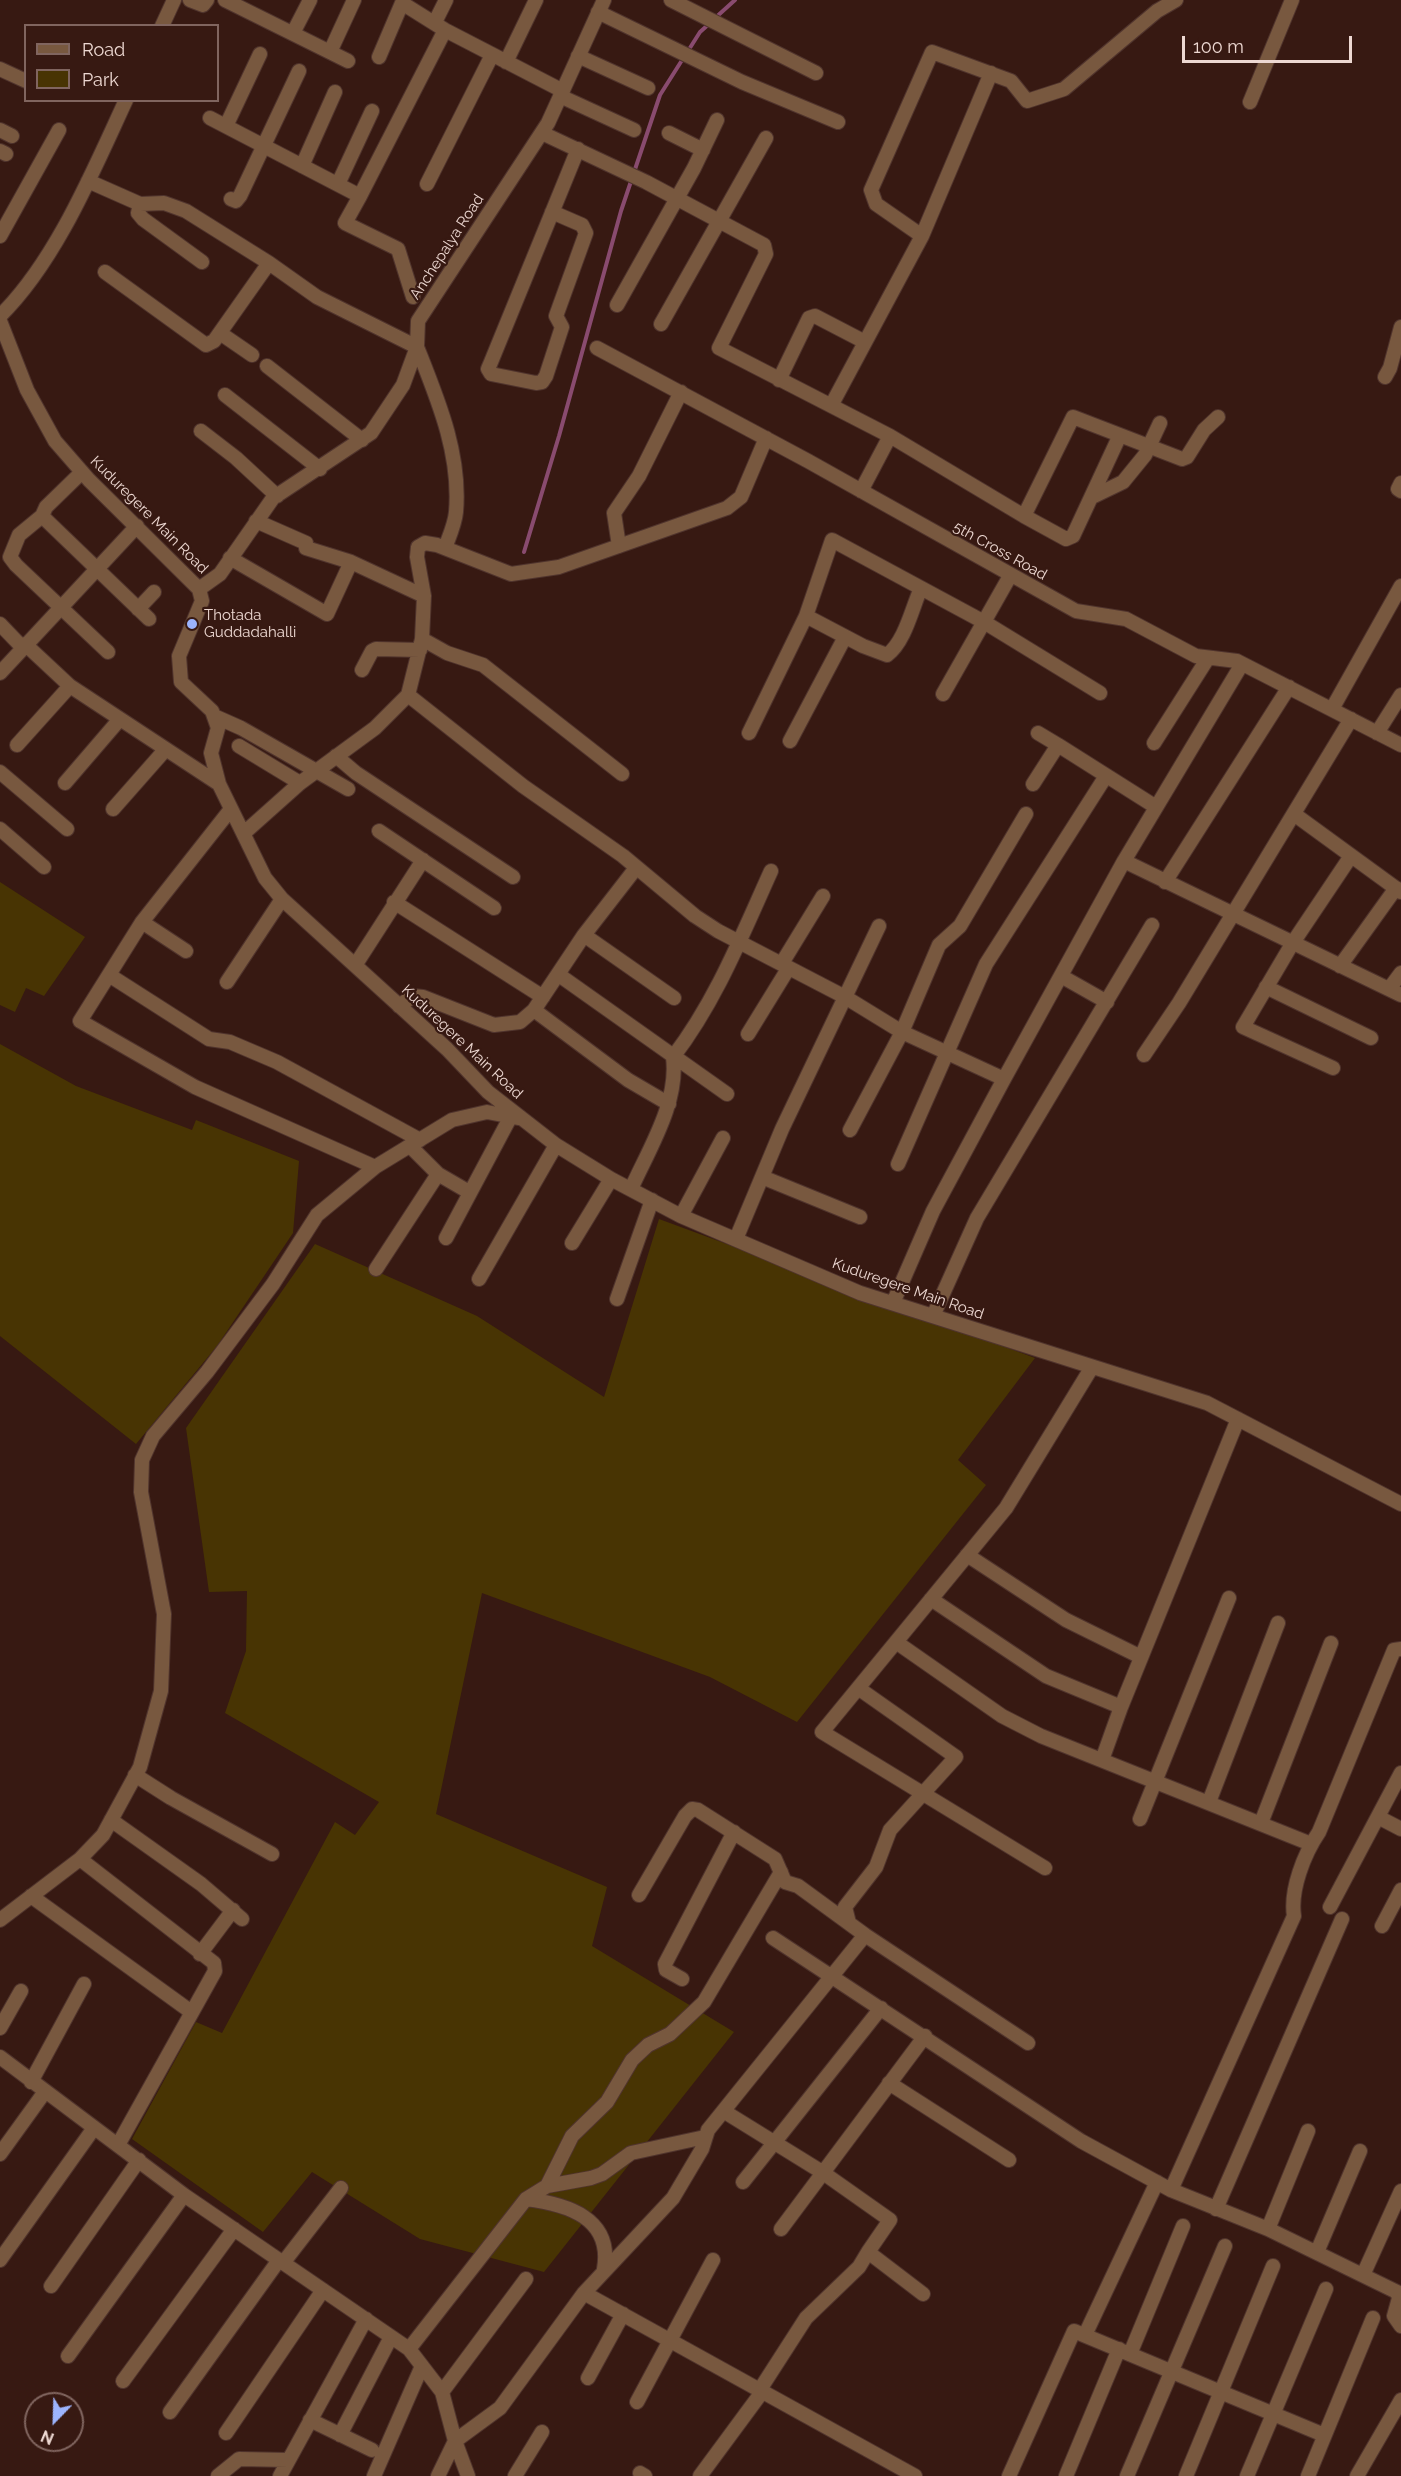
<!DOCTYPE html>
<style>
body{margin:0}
#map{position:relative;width:1401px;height:2476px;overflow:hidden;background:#371912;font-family:Raleway,sans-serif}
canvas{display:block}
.legend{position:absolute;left:24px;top:24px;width:195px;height:78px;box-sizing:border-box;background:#371912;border:2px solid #80655f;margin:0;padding:8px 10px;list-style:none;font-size:18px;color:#edd8d2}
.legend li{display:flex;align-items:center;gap:12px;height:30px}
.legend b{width:30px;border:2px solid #80655f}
.north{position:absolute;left:24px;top:2392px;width:60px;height:60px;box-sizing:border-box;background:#371912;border:2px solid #80655f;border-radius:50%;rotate:203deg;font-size:16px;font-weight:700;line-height:24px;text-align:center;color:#edd8d2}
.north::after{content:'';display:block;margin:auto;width:21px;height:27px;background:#9cb4fd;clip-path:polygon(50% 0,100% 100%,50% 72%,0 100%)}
.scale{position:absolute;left:1182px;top:36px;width:170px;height:27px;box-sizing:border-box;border:3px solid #edd8d2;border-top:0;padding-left:8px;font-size:18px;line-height:21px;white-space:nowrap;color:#edd8d2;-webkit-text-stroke:4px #371912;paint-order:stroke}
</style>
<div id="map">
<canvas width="1401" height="2476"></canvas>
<ul class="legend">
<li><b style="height:8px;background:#78583f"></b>Road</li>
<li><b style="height:16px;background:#483403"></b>Park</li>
</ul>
<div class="north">N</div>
<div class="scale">100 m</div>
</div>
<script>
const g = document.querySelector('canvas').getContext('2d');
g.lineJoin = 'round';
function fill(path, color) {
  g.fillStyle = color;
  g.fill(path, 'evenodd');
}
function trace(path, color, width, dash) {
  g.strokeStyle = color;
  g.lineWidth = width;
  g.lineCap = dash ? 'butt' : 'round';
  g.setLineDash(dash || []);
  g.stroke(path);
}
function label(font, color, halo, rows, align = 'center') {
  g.font = font + ' Raleway,sans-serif';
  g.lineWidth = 4.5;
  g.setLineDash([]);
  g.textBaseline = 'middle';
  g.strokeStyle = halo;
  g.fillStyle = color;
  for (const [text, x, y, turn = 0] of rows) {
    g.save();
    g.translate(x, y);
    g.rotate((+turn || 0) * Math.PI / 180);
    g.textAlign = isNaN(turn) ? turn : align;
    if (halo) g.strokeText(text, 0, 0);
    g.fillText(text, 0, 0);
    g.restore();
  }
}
const green = new Path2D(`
 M 0,882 L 85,937 L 44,996 L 26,988 L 15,1012 L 0,1005 Z
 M 0,1044 L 76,1086 L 192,1130 L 196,1120 L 299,1161 L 293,1233 L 217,1346 L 136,1444 L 0,1336 Z
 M 659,1219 L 1035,1358 L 958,1460 L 986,1485 L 797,1722 L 710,1677 L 482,1593 L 436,1814 L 607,1887 L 592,1946 L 734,2032 L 544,2272 L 420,2239 L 312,2172 L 263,2232 L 132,2139 L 196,2022 L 222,2033 L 335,1822 L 355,1835 L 379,1802 L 225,1713 L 246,1651 L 247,1591 L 209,1592 L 186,1428 L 315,1244 L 477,1316 L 604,1397 Z`);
const stream = new Path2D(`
 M 714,19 L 735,0
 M 688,51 L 700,32 L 709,24
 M 524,552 L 559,436 L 621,211 L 660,95 L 684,57`);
const minor = new Path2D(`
 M 190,0 L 203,5 L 207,0
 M 225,0 L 348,61
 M 671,0 L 816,73
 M 598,12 L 742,82 L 838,122
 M 435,22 L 446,0
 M 162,26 L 174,0
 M 293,33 L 310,0
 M 330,52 L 354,0
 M 578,56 L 648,88
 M 379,57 L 402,3 L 445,30 L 563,91
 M 506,62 L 536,0
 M 0,69 L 26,81
 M 560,96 L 634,130
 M 1250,102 L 1292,0
 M 210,118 L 360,196 L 345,223 L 398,249 L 413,297
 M 226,126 L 260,54
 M 0,130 L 12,136
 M 542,133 L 646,182 L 764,245 L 766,254 L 719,348 L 890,436 L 1024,516 L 1073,417 L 1182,459 L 1187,457 L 1204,430 L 1218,417
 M 669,133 L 703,150
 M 0,151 L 6,154
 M 302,166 L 335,92
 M 88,181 L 140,204 L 164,203 L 186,211 L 269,263 L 317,297 L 417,347 C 438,400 461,454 456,512 C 455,524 449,537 445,548
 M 338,184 L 372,111
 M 427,184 L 492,55
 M 360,196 L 445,30
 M 231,199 L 236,201 L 240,196 L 299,71
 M 140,204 L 138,213 L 143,219 L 202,262
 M 552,212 L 582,225 L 586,233 L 556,316 L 562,327 L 546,376 L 542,382 L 536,383 L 491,374 L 488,369 L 491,362 L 578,149
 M 0,236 L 59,130
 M 922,236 L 991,73
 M 105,272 L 206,345 L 214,341 L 269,263
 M 617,305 L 694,168 L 717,120
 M 0,316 C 56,261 93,171 126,100
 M 0,321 L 27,390 L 55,441 L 89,480 L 199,589 L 202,601 L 179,656 L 181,682 L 212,711 L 218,728 L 211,753 L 219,784 L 265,878 L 282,899 L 447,1049 L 488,1092 L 556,1145 L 611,1179 L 681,1216 L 860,1293 L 1207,1403 L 1401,1504
 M 661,324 L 766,138
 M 220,333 L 252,355
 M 597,348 L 808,461 L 1076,611 L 1126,619 L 1196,656 L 1237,661 L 1401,745
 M 267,366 L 362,440
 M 1385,377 L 1390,368 L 1401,327
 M 779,380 L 809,318 L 815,316 L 865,342
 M 225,395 L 320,469
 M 832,404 L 922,236 L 876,204 L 871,190 L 932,52 L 1011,81 L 1027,101 L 1064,89 L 1157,11 L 1176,0
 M 201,431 L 236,458 L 277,496
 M 82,472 L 46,507 L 42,516 L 19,535 L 10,557 L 16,565 L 108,652
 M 1401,483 L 1398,489 L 1401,491
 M 861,491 L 890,436
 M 1092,497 L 1123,482 L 1145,455 L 1160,423
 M 42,516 L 149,619
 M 1024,516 L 1066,539 L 1073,536 L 1120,435
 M 256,521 L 306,543 L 306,548 L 351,562
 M 619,546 L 614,513 L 639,476 L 681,392
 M 230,558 L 327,614 L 351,562 L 424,596
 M 199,589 L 220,574 L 273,498 L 371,433 L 403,385 L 417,347 L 418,321 L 548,123 L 604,0
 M 138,609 L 154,592
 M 806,616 L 863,646 L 887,655 C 905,642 912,608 921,588
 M 0,624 L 22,647
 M 422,639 L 447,653 L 483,665 L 622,774
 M 25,644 L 70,686 L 219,784
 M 362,670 L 372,651 L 376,649 L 420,650
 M 0,673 L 137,526
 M 943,694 L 1010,576
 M 408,695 L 523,786 L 623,856 L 695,916 L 718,931 L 845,997 L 902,1032 L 1004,1079
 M 1332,709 L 1401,586
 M 214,716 L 241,728 L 348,789
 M 749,733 L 806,616 L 832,540 L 984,622 L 1100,693
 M 1038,733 L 1058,745
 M 1377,733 L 1401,695
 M 790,741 L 845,637
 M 1154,743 L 1208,658
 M 17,745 L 70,686
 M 239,746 L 300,783
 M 336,756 L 356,773 L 513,877
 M 0,772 L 67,829
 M 65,783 L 120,719
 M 1033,784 L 1058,745 L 1156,807
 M 113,809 L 165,750
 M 231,809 L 142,922 L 80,1021 L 195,1087 L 375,1167
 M 1294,814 L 1401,892
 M 0,829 L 44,867
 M 379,831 L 494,908
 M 244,833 L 300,783 L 375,728 L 408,695 L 422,639 L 424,596 L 417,557 L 418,547 L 425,543 L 437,545 L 511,574 L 559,567 L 727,508 L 741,497 L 766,438
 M 1124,861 L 1401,995
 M 1165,882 L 1289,687
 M 394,902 L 543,997
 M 142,922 L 186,951
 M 584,935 L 674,998
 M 782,963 L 823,896
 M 356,964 L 423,860
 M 1340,966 L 1396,888
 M 109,975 L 209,1039 L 230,1042 L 277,1062 L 420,1140
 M 559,975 L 727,1094
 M 1061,976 L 1107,1002
 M 227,982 L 282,899
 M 1266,987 L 1371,1038
 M 1389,989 L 1401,973
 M 399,1006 L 413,996 L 423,997 L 494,1025 L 520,1022 L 534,1010 L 584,935 L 636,868
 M 534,1010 L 628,1080 L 669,1104
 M 748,1034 L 788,969
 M 1144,1055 L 1179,1003 L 1351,719
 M 1333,1068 L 1243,1027 L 1292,944 L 1351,856
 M 850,1130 L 902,1032 L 939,945 L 960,926 L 1026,814
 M 410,1146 L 438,1174 L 469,1192
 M 898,1164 L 986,964 L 1106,776
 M 762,1177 L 860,1217
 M 631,1189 C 649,1149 679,1102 673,1057 C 716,1001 742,935 771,871
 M 681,1216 L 723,1138
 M 446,1238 L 511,1116
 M 736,1239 L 782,1129 L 879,926
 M 572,1243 L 611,1179
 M 376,1269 L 438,1174
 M 479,1279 L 556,1145
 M 617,1299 L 652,1200
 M 893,1303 L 933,1211 L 1004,1079 L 1124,861 L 1242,664
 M 933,1316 L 977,1218 L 1152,925
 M 967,1555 L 1066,1620 L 1141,1657
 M 931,1599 L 1046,1676 L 1121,1707
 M 896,1642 L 1002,1716 L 1041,1736 L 1311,1844
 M 1102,1760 L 1121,1707 L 1238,1419
 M 135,1775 L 171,1798 L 272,1854
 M 1209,1802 L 1278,1623
 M 1378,1817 L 1401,1829
 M 1140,1819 L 1229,1598
 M 111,1820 L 201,1884 L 242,1919
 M 1261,1823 L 1331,1643
 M 80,1859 L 214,1963 L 215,1971 L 118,2145
 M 1045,1868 L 822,1732 L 1006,1508 L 1092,1367
 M 639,1895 L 685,1816 L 692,1809 L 698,1810 L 775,1859 L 785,1882 L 798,1886 L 865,1935 L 1028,2043
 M 31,1896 L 190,2011
 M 1330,1907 L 1401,1773
 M 0,1920 L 80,1859 L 103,1835 L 140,1767 L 161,1691 L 164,1614 L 141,1492 L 142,1460 L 153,1436 L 207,1372 L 273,1284 L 317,1215 L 375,1167 L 452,1120 L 487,1112 L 518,1118
 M 849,1923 L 845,1907 L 876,1867 L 890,1830 L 956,1757 L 858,1688
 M 1382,1926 L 1401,1890
 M 773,1938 L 1081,2141 L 1171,2190 L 1268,2229 L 1397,2292 L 1399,2298 L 1394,2316 L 1401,2326
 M 200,1954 L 233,1910
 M 682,1979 L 666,1970 L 665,1964 L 734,1832
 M 0,2028 L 21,1991
 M 0,2057 L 184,2195 L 409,2349 L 442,2392 L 455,2441 L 468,2476
 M 31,2082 L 84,1984
 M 889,2083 L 1009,2160
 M 725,2112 L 822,2172 L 890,2220 L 868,2252 L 923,2294
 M 0,2154 L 44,2093
 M 743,2182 L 881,2008
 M 547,2186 L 591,2178 L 602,2174 L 631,2153 L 705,2137
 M 1171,2190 L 1294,1916 C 1290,1890 1304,1854 1319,1832 L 1394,1650 L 1401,1649
 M 526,2199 C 567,2204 613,2218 604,2269
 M 1216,2209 L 1342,1919
 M 781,2229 L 925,2036
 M 1268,2229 L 1308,2131
 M 1317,2252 L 1360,2151
 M 0,2260 L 94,2128
 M 283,2263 L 341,2188
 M 1363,2275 L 1401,2191
 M 51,2286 L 139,2160
 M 584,2293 L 915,2476
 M 1085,2335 L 1157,2182
 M 409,2349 L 526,2199 L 547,2186 L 572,2136 L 607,2102 L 632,2060 L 648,2045 L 670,2034 L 704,2002 L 781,1872
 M 1130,2354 L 1183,2226
 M 68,2356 L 184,2195
 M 588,2378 L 623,2314
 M 123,2381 L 234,2229
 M 759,2391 L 806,2318 L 859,2267 L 868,2252
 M 442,2392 L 526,2279
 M 637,2402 L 713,2260
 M 170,2412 L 279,2260
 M 310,2420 L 372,2450
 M 226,2433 L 323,2290
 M 340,2435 L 391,2337
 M 640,2473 L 645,2476
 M 218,2476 L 239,2459 L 288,2460
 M 280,2476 L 366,2319
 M 374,2476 L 422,2366
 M 438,2476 L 455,2441 L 500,2408 L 584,2293 L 673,2198 L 702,2149 L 708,2130 L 865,1935
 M 515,2476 L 542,2432
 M 700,2476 L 762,2392
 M 1009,2476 L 1074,2331 L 1324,2435
 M 1066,2476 L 1119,2349
 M 1127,2476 L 1225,2246
 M 1186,2476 L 1273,2266
 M 1247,2476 L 1326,2289
 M 1308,2476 L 1373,2318
 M 1357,2476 L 1401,2400`);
const markers = [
 [192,624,6,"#9cb4fd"]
];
const streetNames = [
 ["Anchepalya Road",447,247,-57],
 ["Kuduregere Main Road",149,515,45],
 ["5th Cross Road",1000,551,29],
 ["Kuduregere Main Road",462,1042,43],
 ["Kuduregere Main Road",908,1289,19]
];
const poiNames = [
 ["Thotada",204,615],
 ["Guddadahalli",204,632]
];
fill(green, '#483403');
trace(stream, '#894b6f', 4);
trace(minor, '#50342d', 16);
trace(minor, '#78583f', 14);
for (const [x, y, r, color] of markers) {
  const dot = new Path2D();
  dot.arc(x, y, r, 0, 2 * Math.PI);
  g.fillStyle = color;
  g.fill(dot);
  trace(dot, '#371912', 2);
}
label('15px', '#edd8d2', '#371912', streetNames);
label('15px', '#edd8d2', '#371912', poiNames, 'left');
</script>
